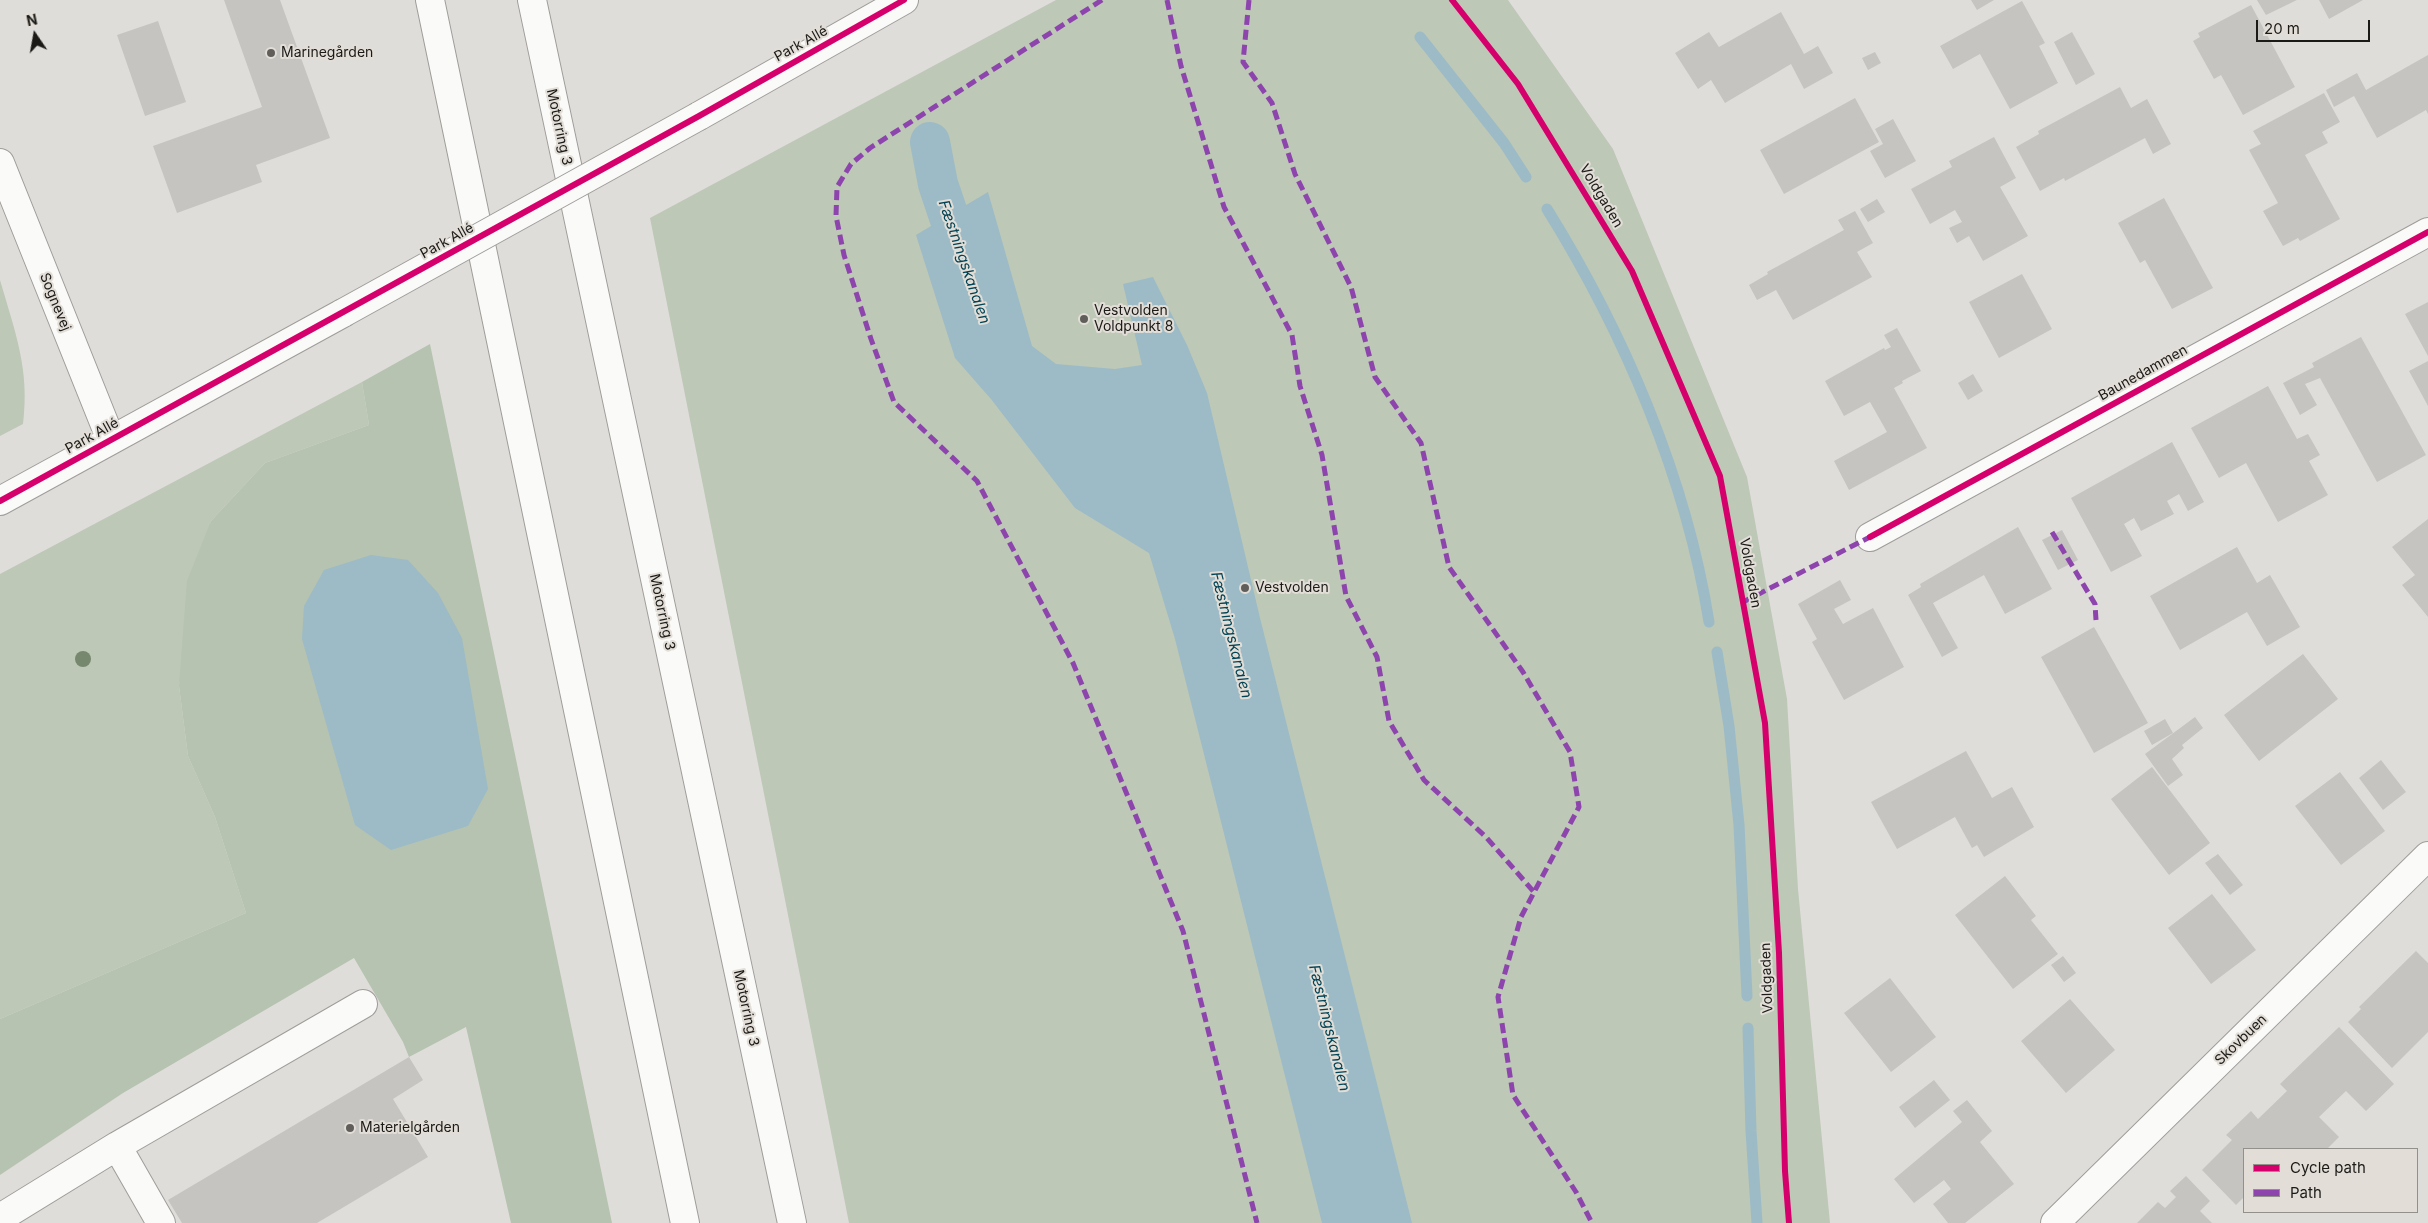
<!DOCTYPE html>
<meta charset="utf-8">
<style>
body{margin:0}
#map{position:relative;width:2428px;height:1223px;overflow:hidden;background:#dfddda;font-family:Inter,sans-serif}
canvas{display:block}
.legend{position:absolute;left:2243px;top:1148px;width:175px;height:65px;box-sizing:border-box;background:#e2ded7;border:1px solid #92908a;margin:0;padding:6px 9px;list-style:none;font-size:15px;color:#1b1a17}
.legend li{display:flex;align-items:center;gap:10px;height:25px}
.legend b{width:25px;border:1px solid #92908a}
.north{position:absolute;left:10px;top:10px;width:50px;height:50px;-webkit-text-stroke:4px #e2ded7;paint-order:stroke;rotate:348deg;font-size:14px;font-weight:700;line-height:20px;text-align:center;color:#1b1a17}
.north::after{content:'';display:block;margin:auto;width:18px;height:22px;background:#1b1a17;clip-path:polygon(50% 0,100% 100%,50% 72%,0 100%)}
.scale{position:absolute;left:2256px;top:20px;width:114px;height:22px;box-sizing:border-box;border:2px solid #1b1a17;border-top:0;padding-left:6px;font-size:15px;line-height:18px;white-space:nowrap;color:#1b1a17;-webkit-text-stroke:4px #e2ded7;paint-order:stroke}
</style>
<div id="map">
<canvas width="2428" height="1223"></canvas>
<ul class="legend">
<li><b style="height:6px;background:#d6006c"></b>Cycle path</li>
<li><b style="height:6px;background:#8e44ad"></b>Path</li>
</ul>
<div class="north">N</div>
<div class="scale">20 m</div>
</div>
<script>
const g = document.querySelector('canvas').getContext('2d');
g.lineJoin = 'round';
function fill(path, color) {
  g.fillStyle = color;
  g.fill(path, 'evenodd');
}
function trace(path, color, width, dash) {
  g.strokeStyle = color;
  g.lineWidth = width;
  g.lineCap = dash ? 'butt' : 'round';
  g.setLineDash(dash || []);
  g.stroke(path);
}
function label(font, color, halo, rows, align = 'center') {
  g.font = font + ' Inter,sans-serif';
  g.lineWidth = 4;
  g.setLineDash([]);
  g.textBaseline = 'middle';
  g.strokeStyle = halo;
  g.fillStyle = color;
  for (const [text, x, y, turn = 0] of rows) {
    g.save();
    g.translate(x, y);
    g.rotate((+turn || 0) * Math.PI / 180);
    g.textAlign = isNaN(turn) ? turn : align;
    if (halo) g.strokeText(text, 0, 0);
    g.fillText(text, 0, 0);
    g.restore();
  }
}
const green = new Path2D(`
 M 1056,0 L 1508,0 L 1613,149 L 1747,477 L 1787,699 L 1798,889 L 1830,1223 L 849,1223 L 650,218 Z
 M 0,280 C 15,332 30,369 23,424 L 0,436 Z
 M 362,382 L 369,425 L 265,463 L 211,521 L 179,686 L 188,756 L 215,817 L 246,913 L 0,1019 L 0,574 Z`);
const forest = new Path2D(`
 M 430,344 L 612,1223 L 511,1223 L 466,1027 L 409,1057 L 403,1042 L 354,958 L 123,1093 L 0,1175 L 0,1019 L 246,913 L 215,817 L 188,756 L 179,686 L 187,581 L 211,521 L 265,463 L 369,425 L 362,382 Z`);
const water = new Path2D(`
 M 988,192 L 1032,346 L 1056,364 L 1115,369 L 1142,365 L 1123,284 L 1153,277 L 1187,345 L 1207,393 L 1260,618 L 1412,1223 L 1322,1223 L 1175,639 L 1149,553 L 1075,508 L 991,399 L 955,358 L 916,235 Z
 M 371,555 L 408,560 L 438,593 L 462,638 L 488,789 L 468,826 L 391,850 L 355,825 L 302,639 L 304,606 L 324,570 Z`);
const stream = new Path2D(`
 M 1420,37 L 1504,143 L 1526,177
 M 1547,209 C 1624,333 1686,477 1709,622
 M 1717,652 L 1729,726 L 1739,825 L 1747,996
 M 1748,1028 L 1751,1131 L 1757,1223`);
const canal = new Path2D(`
 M 930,142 L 938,184 L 966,267`);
const building = new Path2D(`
 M 224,0 L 280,0 L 330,138 L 256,165 L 262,182 L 177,213 L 153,146 L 262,107 Z
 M 1971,0 L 1994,0 L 1977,10 Z
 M 2257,0 L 2297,0 L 2266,15 Z
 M 2319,0 L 2363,0 L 2329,19 Z
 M 2022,1 L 2045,43 L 2039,46 L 2058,83 L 2010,109 L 1980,54 L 1953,69 L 1940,46 Z
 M 2251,5 L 2295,87 L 2243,115 L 2221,75 L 2214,79 L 2193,41 L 2200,37 L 2198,33 Z
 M 1781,12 L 1804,54 L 1818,46 L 1833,73 L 1804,89 L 1791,64 L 1725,103 L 1711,80 L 1698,89 L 1675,53 L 1709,32 L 1719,47 Z
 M 158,21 L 186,102 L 145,116 L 117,35 Z
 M 2072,32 L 2095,74 L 2076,85 L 2054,42 Z
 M 1875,52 L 1881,63 L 1868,70 L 1862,58 Z
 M 2428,55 L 2428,114 L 2426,110 L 2377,138 L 2354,96 L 2334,107 L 2326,90 L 2357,73 L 2366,90 Z
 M 2120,87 L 2131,108 L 2147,99 L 2171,144 L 2153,154 L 2145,138 L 2065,181 L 2064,178 L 2040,191 L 2016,147 L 2039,134 L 2038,131 Z
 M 2324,93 L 2340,122 L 2322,132 L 2328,143 L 2305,155 L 2340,219 L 2300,241 L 2298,238 L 2283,246 L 2263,211 L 2278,203 L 2249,150 L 2261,144 L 2253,131 Z
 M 1855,98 L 1879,142 L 1784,194 L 1760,150 Z
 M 1893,119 L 1916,161 L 1885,178 L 1870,151 L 1883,144 L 1875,129 Z
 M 1994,137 L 2016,178 L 2000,187 L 2028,236 L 1983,261 L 1969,236 L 1957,243 L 1949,228 L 1962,222 L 1955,210 L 1930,224 L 1911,189 L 1952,167 L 1949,161 Z
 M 2164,198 L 2213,288 L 2172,309 L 2145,260 L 2140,263 L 2118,223 Z
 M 1877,199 L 1885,212 L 1868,222 L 1860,209 Z
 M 1855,211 L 1873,243 L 1857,252 L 1872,277 L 1793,320 L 1776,290 L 1757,300 L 1749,285 L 1768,274 L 1767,272 L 1844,230 L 1838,220 Z
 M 2022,274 L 2052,329 L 1999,358 L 1969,302 Z
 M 2428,302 L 2428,356 L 2405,314 Z
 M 1897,328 L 1921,371 L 1902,381 L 1903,383 L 1894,388 L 1927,448 L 1849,490 L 1834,461 L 1887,432 L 1870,402 L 1844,416 L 1825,381 L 1884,348 L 1885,350 L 1891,347 L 1884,335 Z
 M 2361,337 L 2426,455 L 2377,482 L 2320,378 L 2305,384 L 2317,405 L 2300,415 L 2283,383 L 2314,367 L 2312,363 Z
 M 2428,361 L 2428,406 L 2409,371 Z
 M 1973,374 L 1983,391 L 1968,400 L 1958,383 Z
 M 2268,386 L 2297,439 L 2308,434 L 2320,455 L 2309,461 L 2328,495 L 2278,522 L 2246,463 L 2219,478 L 2191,428 Z
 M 2172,442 L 2204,502 L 2188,511 L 2179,494 L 2167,501 L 2174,514 L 2141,531 L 2134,518 L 2124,524 L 2142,556 L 2111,572 L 2071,498 Z
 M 2428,519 L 2428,617 L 2402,585 L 2415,575 L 2392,547 Z
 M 2018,527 L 2052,589 L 2005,614 L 1984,575 L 1933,603 L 1958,648 L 1942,657 L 1908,595 L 1921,587 L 1920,584 Z
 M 2062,530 L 2078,560 L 2058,570 L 2042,540 Z
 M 2237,547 L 2257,583 L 2270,575 L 2300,627 L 2267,646 L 2247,612 L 2180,650 L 2150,596 Z
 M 1840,580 L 1851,600 L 1834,609 L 1843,624 L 1873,608 L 1904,667 L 1844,700 L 1812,642 L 1817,639 L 1798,604 Z
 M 2094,627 L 2148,723 L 2094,753 L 2041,657 Z
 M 2303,654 L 2338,699 L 2259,761 L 2224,715 Z
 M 2195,717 L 2203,728 L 2182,745 L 2184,748 L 2172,759 L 2183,775 L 2168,786 L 2145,754 Z
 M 2165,719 L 2173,733 L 2152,745 L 2144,731 Z
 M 1966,751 L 1992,798 L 2012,787 L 2034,827 L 1984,857 L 1977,845 L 1972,848 L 1955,817 L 1897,849 L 1871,802 Z
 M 2381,760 L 2406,792 L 2383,810 L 2359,778 Z
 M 2152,767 L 2210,843 L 2169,875 L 2111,799 Z
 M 2340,772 L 2385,831 L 2341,865 L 2295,806 Z
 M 2218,854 L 2243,885 L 2230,895 L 2205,863 Z
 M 2005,876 L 2036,916 L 2031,920 L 2058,954 L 2013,989 L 1955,915 Z
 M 2212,894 L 2256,950 L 2211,984 L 2168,928 Z
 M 2416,951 L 2428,963 L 2428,1032 L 2392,1068 L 2348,1022 L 2361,1009 L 2359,1007 Z
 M 2063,956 L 2076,973 L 2064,982 L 2051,965 Z
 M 1890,978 L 1936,1037 L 1891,1072 L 1844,1013 Z
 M 2070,999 L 2115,1050 L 2066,1093 L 2021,1041 Z
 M 2339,1027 L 2394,1084 L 2366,1111 L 2346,1091 L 2319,1117 L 2339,1137 L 2327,1149 L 2244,1149 L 2244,1197 L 2236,1205 L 2202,1170 L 2232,1140 L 2226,1135 L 2251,1111 L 2258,1119 L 2287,1091 L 2280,1084 Z
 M 409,1057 L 423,1080 L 393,1099 L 428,1157 L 317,1223 L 182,1223 L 168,1200 Z
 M 1934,1080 L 1950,1100 L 1915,1128 L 1899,1107 Z
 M 1967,1100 L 1992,1131 L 1980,1142 L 2014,1184 L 1965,1223 L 1948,1223 L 1933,1204 L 1951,1189 L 1944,1180 L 1914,1203 L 1894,1179 L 1962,1122 L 1953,1111 Z
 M 2186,1176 L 2210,1201 L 2200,1211 L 2212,1223 L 2137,1223 L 2158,1202 L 2165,1208 L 2176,1197 L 2170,1191 Z`);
const minor = new Path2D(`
 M 699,116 L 904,0
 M 0,163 L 111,440
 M 0,501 L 343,313
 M 1870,537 L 2428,232
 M 117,1146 L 363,1004
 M 0,1218 L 117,1146 L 161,1223
 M 2055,1223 L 2428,856`);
const highway = new Path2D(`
 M 430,0 L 685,1223
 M 532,0 L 792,1223`);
const minorBridge = new Path2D(`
 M 343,313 L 699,116`);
const quiet = new Path2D(`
 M 1102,0 L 870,148 L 851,164 L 837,187 L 836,216 L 844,255 L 871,339 L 894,402 L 977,481 L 1073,663 L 1183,931 L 1257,1223
 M 1167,0 L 1181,66 L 1224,207 L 1292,335 L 1300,386 L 1322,455 L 1346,596 L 1377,657 L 1389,721 L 1424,780 L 1486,837 L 1534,892
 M 1249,0 L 1243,62 L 1272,103 L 1295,174 L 1351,287 L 1375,377 L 1421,443 L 1449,567 L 1523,672 L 1570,752 L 1579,807 L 1521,917 L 1498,997 L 1513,1095 L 1576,1192 L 1592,1223
 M 2052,532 L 2095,604 L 2096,620
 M 1743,602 L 1870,537`);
const cycleway = new Path2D(`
 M 1452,0 L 1518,84 L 1632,271 L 1720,476 L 1765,723 L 1779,953 L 1785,1171 L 1789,1223
 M 0,501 L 699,116 L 904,0
 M 1870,537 L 2428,232`);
const trees = [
 [83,659]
];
const markers = [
 [271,53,5,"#605e5b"],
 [1084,319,5,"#605e5b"],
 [1245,588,5,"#605e5b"],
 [350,1128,5,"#605e5b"]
];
const streetNames = [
 ["Park Allé",801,44,-29],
 ["Motorring 3",559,127,78],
 ["Voldgaden",1601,196,59],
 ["Park Allé",447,241,-29],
 ["Sognevej",55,302,68],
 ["Baunedammen",2143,373,-29],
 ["Park Allé",92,436,-29],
 ["Voldgaden",1750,573,80],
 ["Motorring 3",662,612,78],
 ["Voldgaden",1767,978,-92],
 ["Motorring 3",746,1008,78],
 ["Skovbuen",2241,1040,-44]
];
const poiNames = [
 ["Marinegården",281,53],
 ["Vestvolden",1094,311],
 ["Voldpunkt 8",1094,327],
 ["Vestvolden",1255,588],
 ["Materielgården",360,1128]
];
const waterNames = [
 ["Fæstningskanalen",964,262,71],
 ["Fæstningskanalen",1231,635,76],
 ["Fæstningskanalen",1329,1028,76]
];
fill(green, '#bdc8b7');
fill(forest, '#b6c3b0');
fill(water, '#9cbbc6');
trace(stream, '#9cbbc6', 11);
trace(canal, '#9cbbc6', 40);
fill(building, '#c5c4c1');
trace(minor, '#9f9d9a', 30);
trace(highway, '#9f9d9a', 30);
trace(minor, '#fafaf9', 28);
trace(highway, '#fafaf9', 28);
trace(minorBridge, '#9f9d9a', 30, []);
trace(minorBridge, '#fafaf9', 28);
trace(quiet, '#8e44ad', 5, [10, 5]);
trace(cycleway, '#d6006c', 6);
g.fillStyle = '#76886d';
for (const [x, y] of trees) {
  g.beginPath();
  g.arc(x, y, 8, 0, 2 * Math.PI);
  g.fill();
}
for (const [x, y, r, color] of markers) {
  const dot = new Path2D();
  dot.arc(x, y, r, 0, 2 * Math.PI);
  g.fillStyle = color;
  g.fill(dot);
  trace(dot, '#e2ded7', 2);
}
label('14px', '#1b1a17', '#e2ded7', streetNames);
label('14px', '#1b1a17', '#e2ded7', poiNames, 'left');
label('italic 15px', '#004355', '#e2ded7', waterNames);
</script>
